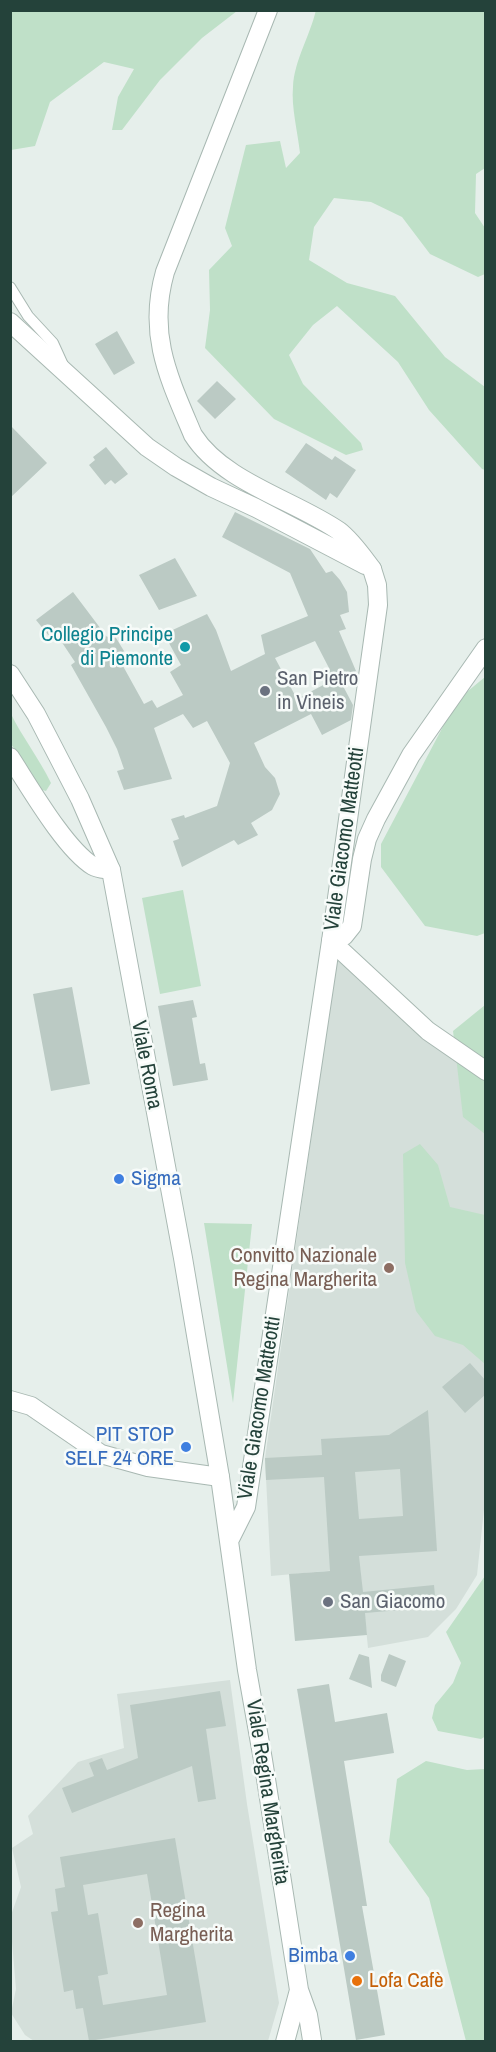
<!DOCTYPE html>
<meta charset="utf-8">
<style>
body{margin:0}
#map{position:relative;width:496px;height:2052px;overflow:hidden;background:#e6efeb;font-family:"Archivo Narrow",sans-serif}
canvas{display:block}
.frame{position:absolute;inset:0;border:12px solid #24423a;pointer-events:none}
</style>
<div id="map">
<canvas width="496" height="2052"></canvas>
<div class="frame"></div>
</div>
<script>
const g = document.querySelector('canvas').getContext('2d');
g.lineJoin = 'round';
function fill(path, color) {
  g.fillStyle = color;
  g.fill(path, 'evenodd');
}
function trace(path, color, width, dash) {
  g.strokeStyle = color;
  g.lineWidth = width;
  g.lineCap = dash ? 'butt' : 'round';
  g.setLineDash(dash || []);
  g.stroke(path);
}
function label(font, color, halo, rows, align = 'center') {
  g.font = font + ' "Archivo Narrow",sans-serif';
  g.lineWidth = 5;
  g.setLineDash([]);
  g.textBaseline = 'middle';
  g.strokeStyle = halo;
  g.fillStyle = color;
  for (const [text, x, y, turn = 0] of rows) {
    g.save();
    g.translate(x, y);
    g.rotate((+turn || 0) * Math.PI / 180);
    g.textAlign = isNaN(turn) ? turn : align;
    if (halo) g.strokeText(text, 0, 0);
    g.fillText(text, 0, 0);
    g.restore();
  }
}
const built = new Path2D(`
 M 337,959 L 443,1048 L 485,1077 L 485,1500 L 477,1575 L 456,1609 L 428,1637 L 368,1648 L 360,1568 L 271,1576 L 265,1458 Z
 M 230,1680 L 247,1804 L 279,2003 L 268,2041 L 34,2041 L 25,2035 L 11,2013 L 16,1989 L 10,1918 L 21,1887 L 12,1848 L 33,1834 L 28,1816 L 78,1762 L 124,1748 L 117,1694 Z`);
const green = new Path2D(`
 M 11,10 L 237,10 L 237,11 L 202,38 L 160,80 L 122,130 L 112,130 L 118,97 L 134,69 L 104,62 L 50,102 L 35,146 L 11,150 Z
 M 316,10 L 485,11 L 485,168 L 476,174 L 475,213 L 485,228 L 485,274 L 478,277 L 430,254 L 402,217 L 371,202 L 334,198 L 314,227 L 309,260 L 347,283 L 395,296 L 445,357 L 485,387 L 485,470 L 482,469 L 429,410 L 398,362 L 337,306 L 313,325 L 289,355 L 303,384 L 361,443 L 363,450 L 346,455 L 274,419 L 205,348 L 210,310 L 209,270 L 232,246 L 225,228 L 246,145 L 280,141 L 286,168 L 300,153 C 298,134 291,106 293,87 C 294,61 310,36 316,10 Z
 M 485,677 L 485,933 L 477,936 L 425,926 L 381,867 L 381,844 L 457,700 Z
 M 10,712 C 22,737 39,758 51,783 L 46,791 L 42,790 L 11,744 Z
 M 183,890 L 201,986 L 160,994 L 142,898 Z
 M 485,1005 L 485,1134 L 463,1117 L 453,1031 Z
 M 420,1144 L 438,1165 L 450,1207 L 485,1215 L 485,1364 L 463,1345 L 435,1336 L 416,1311 L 405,1263 L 403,1154 Z
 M 204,1223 L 252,1224 L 233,1403 Z
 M 485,1576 L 486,1736 L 481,1739 L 438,1731 L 432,1718 L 435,1705 L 453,1683 L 461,1663 L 446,1632 Z
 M 426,1761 L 467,1770 L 485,1769 L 485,2041 L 466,2041 L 429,1898 L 389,1842 L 397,1779 Z`);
const building = new Path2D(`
 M 117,331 L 135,363 L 114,375 L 95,344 Z
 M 217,381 L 236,399 L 215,419 L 197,401 Z
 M 10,425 L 47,463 L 10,498 Z
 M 306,443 L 332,460 L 335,456 L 356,470 L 337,498 L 330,493 L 326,500 L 285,472 Z
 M 106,447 L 128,474 L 115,484 L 111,480 L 105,485 L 89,465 L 95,460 L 93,457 Z
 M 235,512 L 310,549 L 326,573 L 332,571 L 340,580 L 347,592 L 349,612 L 340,615 L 346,629 L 339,631 L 356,671 L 348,675 L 351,682 L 343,686 L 353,705 L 351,720 L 322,735 L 311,714 L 254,743 L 265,767 L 275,778 L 280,794 L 272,810 L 251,823 L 258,835 L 238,845 L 234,840 L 182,867 L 173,841 L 179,839 L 171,819 L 184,815 L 185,818 L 217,806 L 230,763 L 207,721 L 193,728 L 183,714 L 154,728 L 172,779 L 124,790 L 117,771 L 124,769 L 117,749 L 106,727 L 71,665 L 75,662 L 55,632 L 49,636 L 36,620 L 73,592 L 107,637 L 113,633 L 124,651 L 118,657 L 144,704 L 152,700 L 157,708 L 183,695 L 170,672 L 181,665 L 164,634 L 207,614 L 216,630 L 231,671 L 265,654 L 261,635 L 308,616 L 290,573 L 222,537 ZM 315,641 L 329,668 L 327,683 L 297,699 L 275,658 Z
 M 175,558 L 197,596 L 159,610 L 139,575 Z
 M 72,987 L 90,1084 L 51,1091 L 33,994 Z
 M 193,1000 L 197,1017 L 192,1018 L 200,1064 L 205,1063 L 208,1080 L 173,1086 L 158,1006 Z
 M 470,1363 L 486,1381 L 486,1394 L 465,1413 L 442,1387 Z
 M 428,1410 L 437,1551 L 359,1556 L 363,1592 L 434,1585 L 436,1607 L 365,1613 L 367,1635 L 295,1641 L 289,1574 L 330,1571 L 324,1477 L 266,1480 L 265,1458 L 322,1455 L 321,1439 L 389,1435 ZM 400,1469 L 403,1516 L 359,1519 L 355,1472 Z
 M 359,1654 L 369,1657 L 372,1688 L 349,1679 Z
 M 389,1654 L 406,1661 L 396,1687 L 381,1681 L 381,1675 Z
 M 329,1684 L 335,1722 L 387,1713 L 394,1753 L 344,1761 L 367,1906 L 362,1906 L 385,2035 L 356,2040 L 297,1689 Z
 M 220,1691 L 226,1726 L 206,1729 L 216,1799 L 198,1802 L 192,1766 L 72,1813 L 62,1788 L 94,1776 L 89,1763 L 102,1758 L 107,1770 L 138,1758 L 130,1705 Z
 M 175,1838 L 206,2022 L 89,2041 L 83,2008 L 76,2009 L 73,1990 L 64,1992 L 51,1912 L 58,1911 L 55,1889 L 65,1887 L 60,1857 ZM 147,1874 L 167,1995 L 103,2005 L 98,1976 L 108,1974 L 98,1913 L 88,1915 L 83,1885 Z`);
const service = new Path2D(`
 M 10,287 L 28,316 L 53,343 L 63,365`);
const minor = new Path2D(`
 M 268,10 L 165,272 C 147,335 169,378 193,435 C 223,482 294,500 339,531 C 352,541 362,556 372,569
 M 10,322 L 147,447 L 176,467 L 211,487 L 256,508 L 365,565
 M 486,648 L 411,755 L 376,819 L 367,839 L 362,859 L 352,926 L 344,936 L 331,941 L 428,1031 L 486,1071
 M 10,757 C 29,786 65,849 93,866 C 98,869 105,869 111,870
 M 10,1400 L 31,1406 L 101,1454 L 148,1467 L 220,1477`);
const tertiary = new Path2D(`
 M 10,674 L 36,714 L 80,799 L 111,870 L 183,1258 L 220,1477 L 247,1670 L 263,1760 L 299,1990 L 308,2015 L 312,2040
 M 229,1541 L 246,1507 L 331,941 L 378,605 L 377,585 L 372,569
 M 285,2042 L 299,1990`);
const markers = [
 [185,647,6,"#0f9aa8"],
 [265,691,6,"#6b7280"],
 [119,1179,6,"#3f7fe0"],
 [389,1268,6,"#8d6e63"],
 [186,1447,6,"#3f7fe0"],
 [328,1602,6,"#6b7280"],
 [138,1923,6,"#8d6e63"],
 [350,1956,6,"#3f7fe0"],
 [357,1981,6,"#e8710a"]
];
const cultureNames = [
 ["Collegio Principe",173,635],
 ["di Piemonte",173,659]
];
const worshipNames = [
 ["San Pietro",277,679],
 ["in Vineis",277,703],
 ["San Giacomo",340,1602]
];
const streetNames = [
 ["Viale Giacomo Matteotti",345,839,-82],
 ["Viale Roma",146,1065,79],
 ["Viale Giacomo Matteotti",260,1408,-81],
 ["Viale Regina Margherita",267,1792,81]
];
const shopNames = [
 ["Sigma",131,1179,"left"],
 ["PIT STOP",174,1435],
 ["SELF 24 ORE",174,1459],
 ["Bimba",338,1956]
];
const educationNames = [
 ["Convitto Nazionale",377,1256],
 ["Regina Margherita",377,1280],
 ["Regina",150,1911,"left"],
 ["Margherita",150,1935,"left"]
];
const foodNames = [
 ["Lofa Cafè",369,1981]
];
fill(built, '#d4dfda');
fill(green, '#bfe0c8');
fill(building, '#bbcac4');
trace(service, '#a8b8b2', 12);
trace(minor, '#a8b8b2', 20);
trace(tertiary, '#a8b8b2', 20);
trace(service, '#fff', 10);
trace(minor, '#fff', 18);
trace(tertiary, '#fff', 18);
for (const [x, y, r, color] of markers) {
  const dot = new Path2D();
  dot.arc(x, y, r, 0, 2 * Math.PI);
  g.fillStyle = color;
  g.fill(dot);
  trace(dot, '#f7fbf9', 2);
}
label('21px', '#0d838f', '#f7fbf9', cultureNames, 'right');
label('21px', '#5b616d', '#f7fbf9', worshipNames, 'left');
label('21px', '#24423a', '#f7fbf9', streetNames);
label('21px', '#366cbe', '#f7fbf9', shopNames, 'right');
label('21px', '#785e54', '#f7fbf9', educationNames, 'right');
label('21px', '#c56008', '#f7fbf9', foodNames, 'left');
</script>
